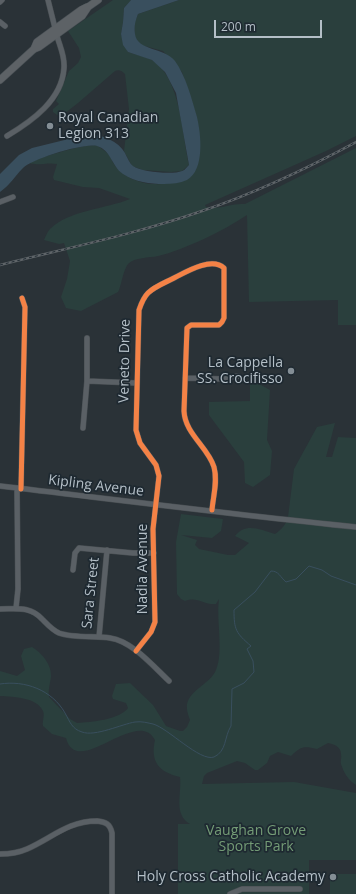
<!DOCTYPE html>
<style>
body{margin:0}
#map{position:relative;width:356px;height:894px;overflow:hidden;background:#2a3237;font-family:"Open Sans",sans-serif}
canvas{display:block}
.scale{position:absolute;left:214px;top:20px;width:108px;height:18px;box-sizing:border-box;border:2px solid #b4bfc7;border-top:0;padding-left:5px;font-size:12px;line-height:14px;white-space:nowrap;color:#b4bfc7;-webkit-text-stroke:3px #1e2931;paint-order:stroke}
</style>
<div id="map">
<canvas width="356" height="894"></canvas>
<div class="scale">200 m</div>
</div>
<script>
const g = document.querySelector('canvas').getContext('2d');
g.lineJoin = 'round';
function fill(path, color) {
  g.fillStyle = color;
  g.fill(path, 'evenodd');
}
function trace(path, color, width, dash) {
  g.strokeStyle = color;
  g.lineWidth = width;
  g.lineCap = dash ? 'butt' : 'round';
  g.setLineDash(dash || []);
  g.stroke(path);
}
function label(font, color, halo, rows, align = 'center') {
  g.font = font + ' "Open Sans",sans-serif';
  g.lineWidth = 3.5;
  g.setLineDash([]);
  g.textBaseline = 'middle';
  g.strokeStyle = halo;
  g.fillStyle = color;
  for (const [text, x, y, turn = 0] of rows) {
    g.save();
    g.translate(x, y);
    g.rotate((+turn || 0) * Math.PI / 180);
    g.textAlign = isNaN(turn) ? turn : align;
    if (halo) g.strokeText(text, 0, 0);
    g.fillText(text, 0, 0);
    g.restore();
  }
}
const green = new Path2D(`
 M 113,0 L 131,0 L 124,8 L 123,22 L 121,34 L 128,52 C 136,55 145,56 152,60 C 181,78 182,135 189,165 L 182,171 L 171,172 L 143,170 L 132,166 L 124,151 L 129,109 L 125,74 C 122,71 119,69 115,71 L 78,103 L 60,117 L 53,112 L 53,109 L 59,104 L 56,101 L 69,71 L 78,63 L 81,57 L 79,48 L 68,31 Z
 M 179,0 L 356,0 L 356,136 L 326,151 L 205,205 L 206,207 C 216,209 222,207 232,205 C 236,204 240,204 245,204 L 356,148 L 356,325 L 338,325 L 338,300 L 249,302 L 247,215 C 225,230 184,250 158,256 C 149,258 135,257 128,264 C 123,271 122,282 119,290 L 118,292 L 81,311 L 66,308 L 61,297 L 67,279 L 70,261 L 64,243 L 59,244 L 44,240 C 46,236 47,232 50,229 C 69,210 106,209 130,199 L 99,188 L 83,187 L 54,180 L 53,177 L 57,164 C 48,162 37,166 29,163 C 40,158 88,142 98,146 C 101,148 108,153 110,156 C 112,158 112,162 114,164 C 121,176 140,184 154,184 C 165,185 177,181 188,179 L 199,129 L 196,115 L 182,72 L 163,51 L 141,45 L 135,39 L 134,24 L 138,14 Z
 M 250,379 L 270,390 L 267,440 L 272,451 L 270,475 L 253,487 L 245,483 L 244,462 L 209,415 L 209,402 L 250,401 Z
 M 335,423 L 326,457 L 332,457 L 338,437 L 356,438 L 356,785 C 348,780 344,773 341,764 C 340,761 342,758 341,754 C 341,747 334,744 328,743 L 317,749 C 304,746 301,746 291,756 L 278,752 L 270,756 L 267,763 L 258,770 L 255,770 L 245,763 L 237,761 L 207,773 L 204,776 L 202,784 L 294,782 L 356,793 L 356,860 L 309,860 L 309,894 L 178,894 L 178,824 L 190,824 C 173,814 182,794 180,777 C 159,772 150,762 155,740 C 137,706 77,780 66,738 L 52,734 L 43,726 C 42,721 45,716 43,711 C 37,697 13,697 0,696 L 0,671 L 17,676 L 25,670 L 21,656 L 24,649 L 32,647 C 42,653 52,665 51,677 C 50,684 48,690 49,697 L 70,719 L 77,723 C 91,722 119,720 128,708 L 126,703 L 113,699 L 112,696 L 116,684 L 130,683 L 153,705 L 166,726 L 180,731 L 183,731 L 187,727 L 190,720 C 189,717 187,712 187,709 C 185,691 210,685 216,670 C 224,651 216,621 219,599 L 216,604 C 203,605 198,596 185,601 L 181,599 L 177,594 L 176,542 L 181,514 L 223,519 L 221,531 L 212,538 L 181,535 L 197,540 L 195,545 L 199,549 L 228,555 L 235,555 L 249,543 L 235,536 C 246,522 260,530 275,534 C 281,530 286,525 288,517 L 294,469 L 317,427 Z
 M 330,874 L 356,874 L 356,894 L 330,894 Z`);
const water = new Path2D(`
 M 131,0 L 179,0 L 138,14 C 135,22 134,26 135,34 C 137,51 164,47 175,61 C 186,76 192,100 197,117 C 201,134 205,170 187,180 C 180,183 172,184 164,184 C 150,184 135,182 123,174 C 112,167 111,150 97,146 C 86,142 31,159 23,168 C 14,177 11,184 0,192 L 0,174 L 19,155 L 32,148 L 89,134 C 103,135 118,141 125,153 C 127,157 130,164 133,166 C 141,172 173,175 182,171 C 184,171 187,167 189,165 L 176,93 L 165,72 L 152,60 L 128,52 L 123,45 L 121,34 L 123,22 L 124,8 Z`);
const stream = new Path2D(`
 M 0,684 C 25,680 52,690 65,713 C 70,722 72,729 82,732 C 95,737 122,724 135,722 C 142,721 148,723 153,724 C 168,728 200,762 214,757 C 227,751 224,737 231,726 L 232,689 L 244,683 L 254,672 L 253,661 L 247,649 L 251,646 C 236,633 234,630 234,610 L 255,592 L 271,571 C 279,571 280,577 286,582 L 296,579 L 309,566 L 322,570 L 331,576 L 356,585`);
const minor = new Path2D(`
 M 0,2 L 2,0
 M 0,22 L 5,26
 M 7,136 C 32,121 62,100 64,68 C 65,56 60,47 57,36 C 54,24 51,12 48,0
 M 0,202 L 13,197
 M 185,378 L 224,379 L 238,376
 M 87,381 L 136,383
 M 83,428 L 87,381 L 87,338
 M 0,486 C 119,500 237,515 356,527
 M 21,489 L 25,307 L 22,298
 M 73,570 L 75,553 L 79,548 L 133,553 L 154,553
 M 16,608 L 18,589 L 17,488
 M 0,609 C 17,609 30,606 42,619 C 47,624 52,630 59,633 C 72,638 96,636 110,638 C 132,641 153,666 169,681
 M 99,637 L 107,550
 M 136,651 L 151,632 L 155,622 L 153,529 L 159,476 L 156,465 L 140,443 L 136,430 L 139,310 C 141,304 143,298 148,293 C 154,287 164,283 172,279 C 184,273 211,256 224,268 L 224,318 L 222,322 L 219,325 L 191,325 L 187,328 L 184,411 C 185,434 208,447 214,467 C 218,481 213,497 212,510
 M 0,854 C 9,854 18,853 27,849 C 52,838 68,821 97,821 C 106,822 110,824 112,833 L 112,894
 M 230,894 L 242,889 L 300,889`);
const major = new Path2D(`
 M 34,49 L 37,42 L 81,10 L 87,7
 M 0,80 L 34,49 L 39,47 L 82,16 L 88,7 L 98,0`);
const rail = new Path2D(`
 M 0,265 C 67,248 136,234 202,211 C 255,193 306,169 356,142`);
const cycleway = new Path2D(`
 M 21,489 L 25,307 L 22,298
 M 136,651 L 151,632 L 155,622 L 153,529 L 159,476 L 156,465 L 140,443 L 136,430 L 139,310 C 141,304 143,298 148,293 C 154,287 164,283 172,279 C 184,273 211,256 224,268 L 224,318 L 222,322 L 219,325 L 191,325 L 187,328 L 184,411 C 185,434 208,447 214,467 C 218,481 213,497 212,510`);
const markers = [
 [50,126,4,"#848e95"],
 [291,371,4,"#848e95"],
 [333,877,4,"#848e95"]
];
const poiNames = [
 ["Royal Canadian",58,118,"left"],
 ["Legion 313",58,134,"left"],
 ["La Cappella",283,363],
 ["SS. Crocifisso",283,379],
 ["Holy Cross Catholic Academy",325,877]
];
const streetNames = [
 ["Veneto Drive",125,361,-89],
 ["Kipling Avenue",96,486,7],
 ["Nadia Avenue",143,569,-90],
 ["Sara Street",91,593,-84]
];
const parkNames = [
 ["Vaughan Grove",256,831],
 ["Sports Park",256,847]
];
fill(green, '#2a3f3d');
fill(water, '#394f5e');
trace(stream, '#394f5e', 1);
trace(minor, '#484e52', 6);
trace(major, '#484f54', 8);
trace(minor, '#5a6065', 5);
trace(major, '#5d6266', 7);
trace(rail, '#5e6468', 2.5);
trace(rail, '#1e2931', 1, [3]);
trace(cycleway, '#f48246', 5);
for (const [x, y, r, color] of markers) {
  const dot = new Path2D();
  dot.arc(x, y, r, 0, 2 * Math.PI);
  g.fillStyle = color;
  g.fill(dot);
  trace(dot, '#1e2931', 1.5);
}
label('14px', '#b4bfc7', '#1e2931', poiNames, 'right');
label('14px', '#b4bfc7', '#1e2931', streetNames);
label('14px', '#749c76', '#1e2931', parkNames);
</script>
